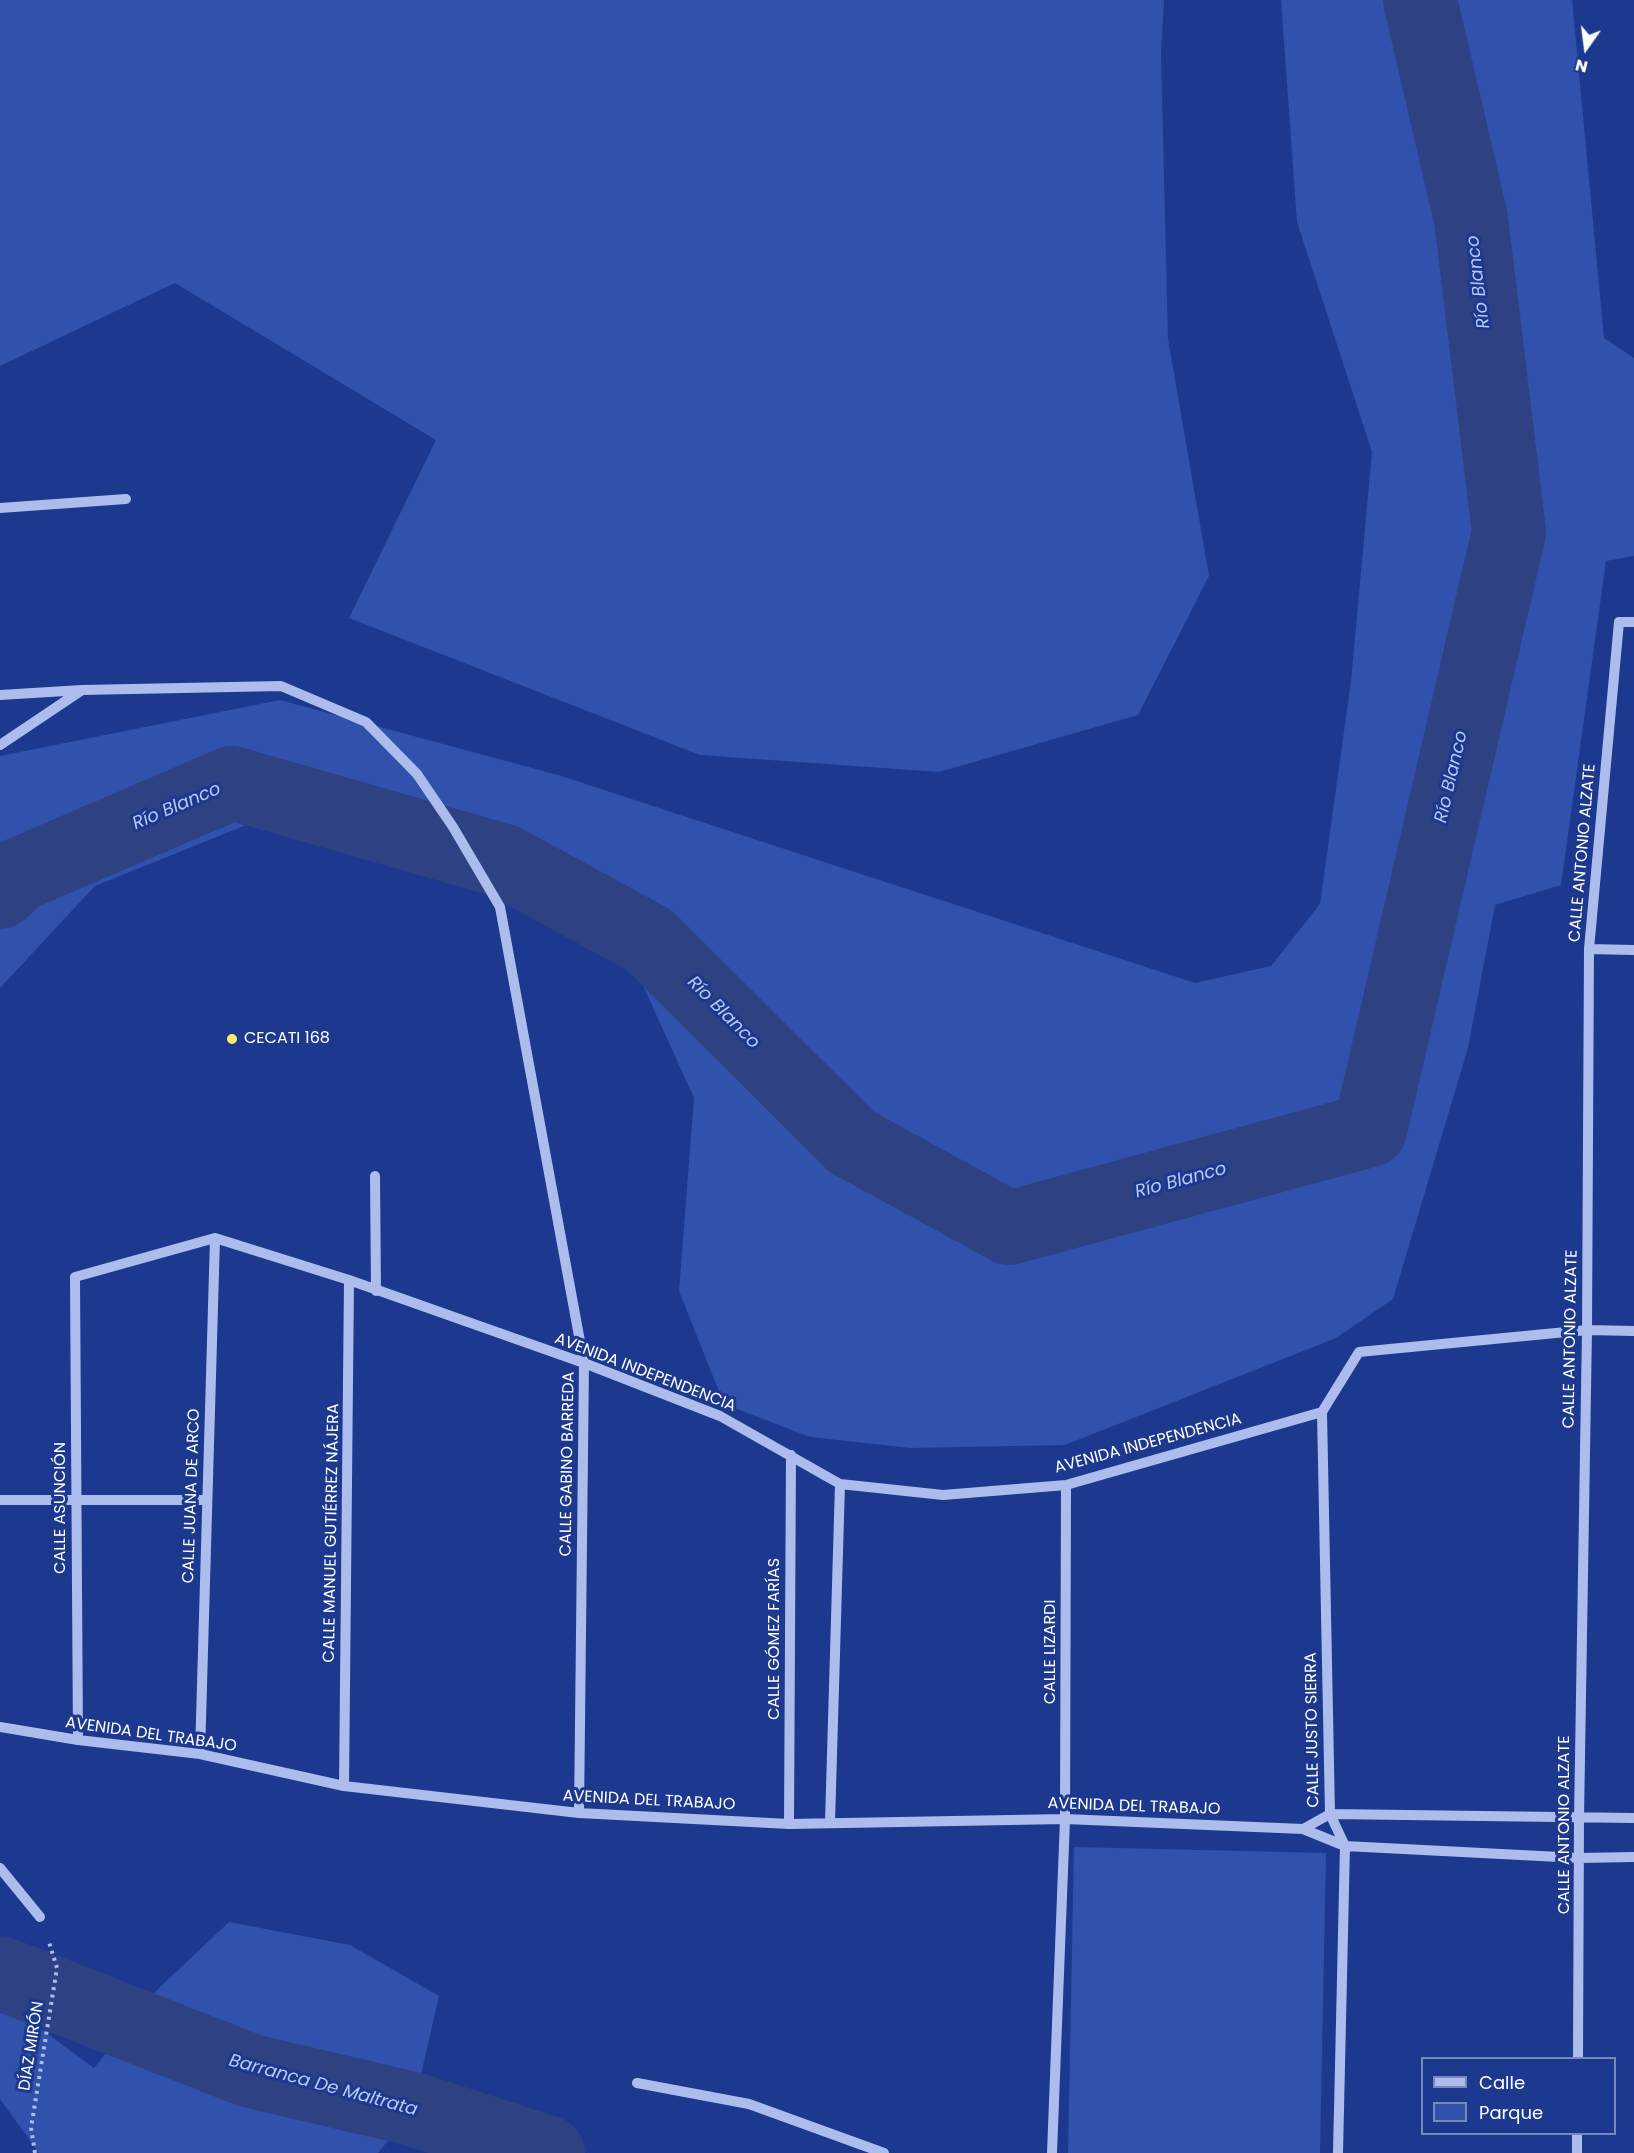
<!DOCTYPE html>
<meta charset="utf-8">
<style>
body{margin:0}
#map{position:relative;width:1634px;height:2153px;overflow:hidden;background:#1d398f;font-family:Poppins,sans-serif}
canvas{display:block}
.legend{position:absolute;left:1421px;top:2057px;width:195px;height:78px;box-sizing:border-box;background:#1d398f;border:2px solid #7788bc;margin:0;padding:8px 10px;list-style:none;font-size:18px;color:#fff}
.legend li{display:flex;align-items:center;gap:12px;height:30px}
.legend b{width:30px;border:2px solid #7788bc}
.north{position:absolute;left:1556px;top:18px;width:60px;height:60px;-webkit-text-stroke:4px #1d398f;paint-order:stroke;rotate:194deg;font-size:16px;font-weight:700;line-height:24px;text-align:center;color:#fff}
.north::after{content:'';display:block;margin:auto;width:21px;height:27px;background:#fff;clip-path:polygon(50% 0,100% 100%,50% 72%,0 100%)}
</style>
<div id="map">
<canvas width="1634" height="2153"></canvas>
<ul class="legend">
<li><b style="height:8px;background:#acbded"></b>Calle</li>
<li><b style="height:16px;background:#3051ac"></b>Parque</li>
</ul>
<div class="north">N</div>
</div>
<script>
const g = document.querySelector('canvas').getContext('2d');
g.lineJoin = 'round';
function fill(path, color) {
  g.fillStyle = color;
  g.fill(path, 'evenodd');
}
function trace(path, color, width, dash) {
  g.strokeStyle = color;
  g.lineWidth = width;
  g.lineCap = dash ? 'butt' : 'round';
  g.setLineDash(dash || []);
  g.stroke(path);
}
function label(font, color, halo, rows, align = 'center') {
  g.font = font + ' Poppins,sans-serif';
  g.lineWidth = 6;
  g.setLineDash([]);
  g.textBaseline = 'middle';
  g.strokeStyle = halo;
  g.fillStyle = color;
  for (const [text, x, y, turn = 0] of rows) {
    g.save();
    g.translate(x, y);
    g.rotate((+turn || 0) * Math.PI / 180);
    g.textAlign = isNaN(turn) ? turn : align;
    if (halo) g.strokeText(text, 0, 0);
    g.fillText(text, 0, 0);
    g.restore();
  }
}
const green = new Path2D(`
 M 0,0 L 1164,0 L 1161,54 L 1168,339 L 1209,576 L 1138,715 L 939,772 L 700,755 L 349,618 L 436,440 L 175,283 L 0,366 Z
 M 1281,0 L 1572,0 L 1604,338 L 1634,358 L 1634,556 L 1606,561 L 1561,885 L 1495,905 L 1468,1048 L 1393,1299 L 1336,1338 L 1065,1445 L 910,1448 L 810,1437 L 724,1404 L 679,1291 L 694,1098 L 636,970 L 424,835 L 271,815 L 95,886 L 0,988 L 0,756 L 280,700 L 558,775 L 1195,983 L 1271,966 L 1320,904 L 1351,681 L 1372,452 L 1297,222 Z
 M 1074,1847 L 1326,1853 L 1320,2153 L 1068,2153 Z
 M 229,1922 L 350,1945 L 439,1996 L 413,2109 L 378,2153 L 39,2153 L 0,2099 L 0,1999 L 94,2068 L 159,1988 Z`);
const river = new Path2D(`
 M 0,892 L 18,875 L 232,783 L 504,861 L 649,940 L 852,1142 L 1009,1228 L 1370,1130 L 1509,532 L 1471,219 L 1420,0
 M 0,1973 L 251,2071 L 413,2109 L 548,2153`);
const path = new Path2D(`
 M 35,2153 L 31,2128 L 57,1968 L 49,1942`);
const minor = new Path2D(`
 M 0,508 L 126,499
 M 0,695 L 82,690
 M 0,745 L 82,690 L 281,686 L 366,722 L 417,774 L 453,827 L 500,907 L 584,1363 L 579,1813
 M 1589,949 L 1634,950
 M 375,1176 L 376,1291
 M 1322,1412 L 1330,1814 L 1345,1846 L 1338,2153
 M 0,1500 L 207,1500
 M 0,1727 L 78,1740 L 200,1754 L 344,1786 L 579,1813 L 789,1824 L 1065,1819 L 1303,1829 L 1345,1846 L 1579,1858 L 1634,1857
 M 78,1740 L 75,1277 L 215,1238 L 349,1280 L 584,1363 L 720,1416 L 840,1484 L 943,1495 L 1066,1485 L 1322,1412 L 1359,1352 L 1587,1330 L 1634,1331
 M 200,1754 L 215,1238
 M 344,1786 L 349,1280
 M 830,1822 L 840,1484
 M 789,1824 L 791,1455
 M 1303,1829 L 1330,1814 L 1634,1818
 M 0,1868 L 40,1917
 M 1578,2058 L 1579,1818 L 1587,1330 L 1589,949 L 1619,622 L 1634,622
 M 637,2083 L 749,2104 L 884,2153
 M 1052,2153 L 1065,1819 L 1066,1485
 M 1577,2153 L 1577,2134`);
const markers = [
 [232,1039,6,"#fdee6a"]
];
const streetNames = [
 ["CALLE ANTONIO ALZATE",1583,853,-85],
 ["CALLE ANTONIO ALZATE",1571,1339,-89],
 ["AVENIDA INDEPENDENCIA",645,1373,21],
 ["AVENIDA INDEPENDENCIA",1148,1444,-15],
 ["CALLE GABINO BARREDA",568,1464,-89],
 ["CALLE JUANA DE ARCO",192,1496,-88],
 ["CALLE ASUNCIÓN",61,1508,-90],
 ["CALLE MANUEL GUTIÉRREZ NÁJERA",332,1533,-89],
 ["CALLE GÓMEZ FARÍAS",775,1639,-90],
 ["CALLE LIZARDI",1051,1652,-90],
 ["CALLE JUSTO SIERRA",1313,1730,-91],
 ["AVENIDA DEL TRABAJO",151,1735,8],
 ["AVENIDA DEL TRABAJO",649,1801,3],
 ["AVENIDA DEL TRABAJO",1134,1807,2],
 ["CALLE ANTONIO ALZATE",1565,1825,-90],
 ["DÍAZ MIRÓN",32,2046,-81]
];
const poiNames = [
 ["CECATI 168",244,1039]
];
const waterNames = [
 ["Río Blanco",1479,282,-97],
 ["Río Blanco",1452,777,-77],
 ["Río Blanco",177,807,-23],
 ["Río Blanco",723,1013,45],
 ["Río Blanco",1181,1181,-15],
 ["Barranca De Maltrata",323,2086,15]
];
fill(green, '#3051ac');
trace(river, '#2e4283', 74);
trace(path, '#acbded', 4, [3, 4.5]);
trace(minor, '#acbded', 10);
for (const [x, y, r, color] of markers) {
  const dot = new Path2D();
  dot.arc(x, y, r, 0, 2 * Math.PI);
  g.fillStyle = color;
  g.fill(dot);
  trace(dot, '#1d398f', 2);
}
label('16px', '#fff', '#1d398f', streetNames);
label('16px', '#fff', '#1d398f', poiNames, 'left');
label('italic 18px', '#b8c8f4', '#1d398f', waterNames);
</script>
